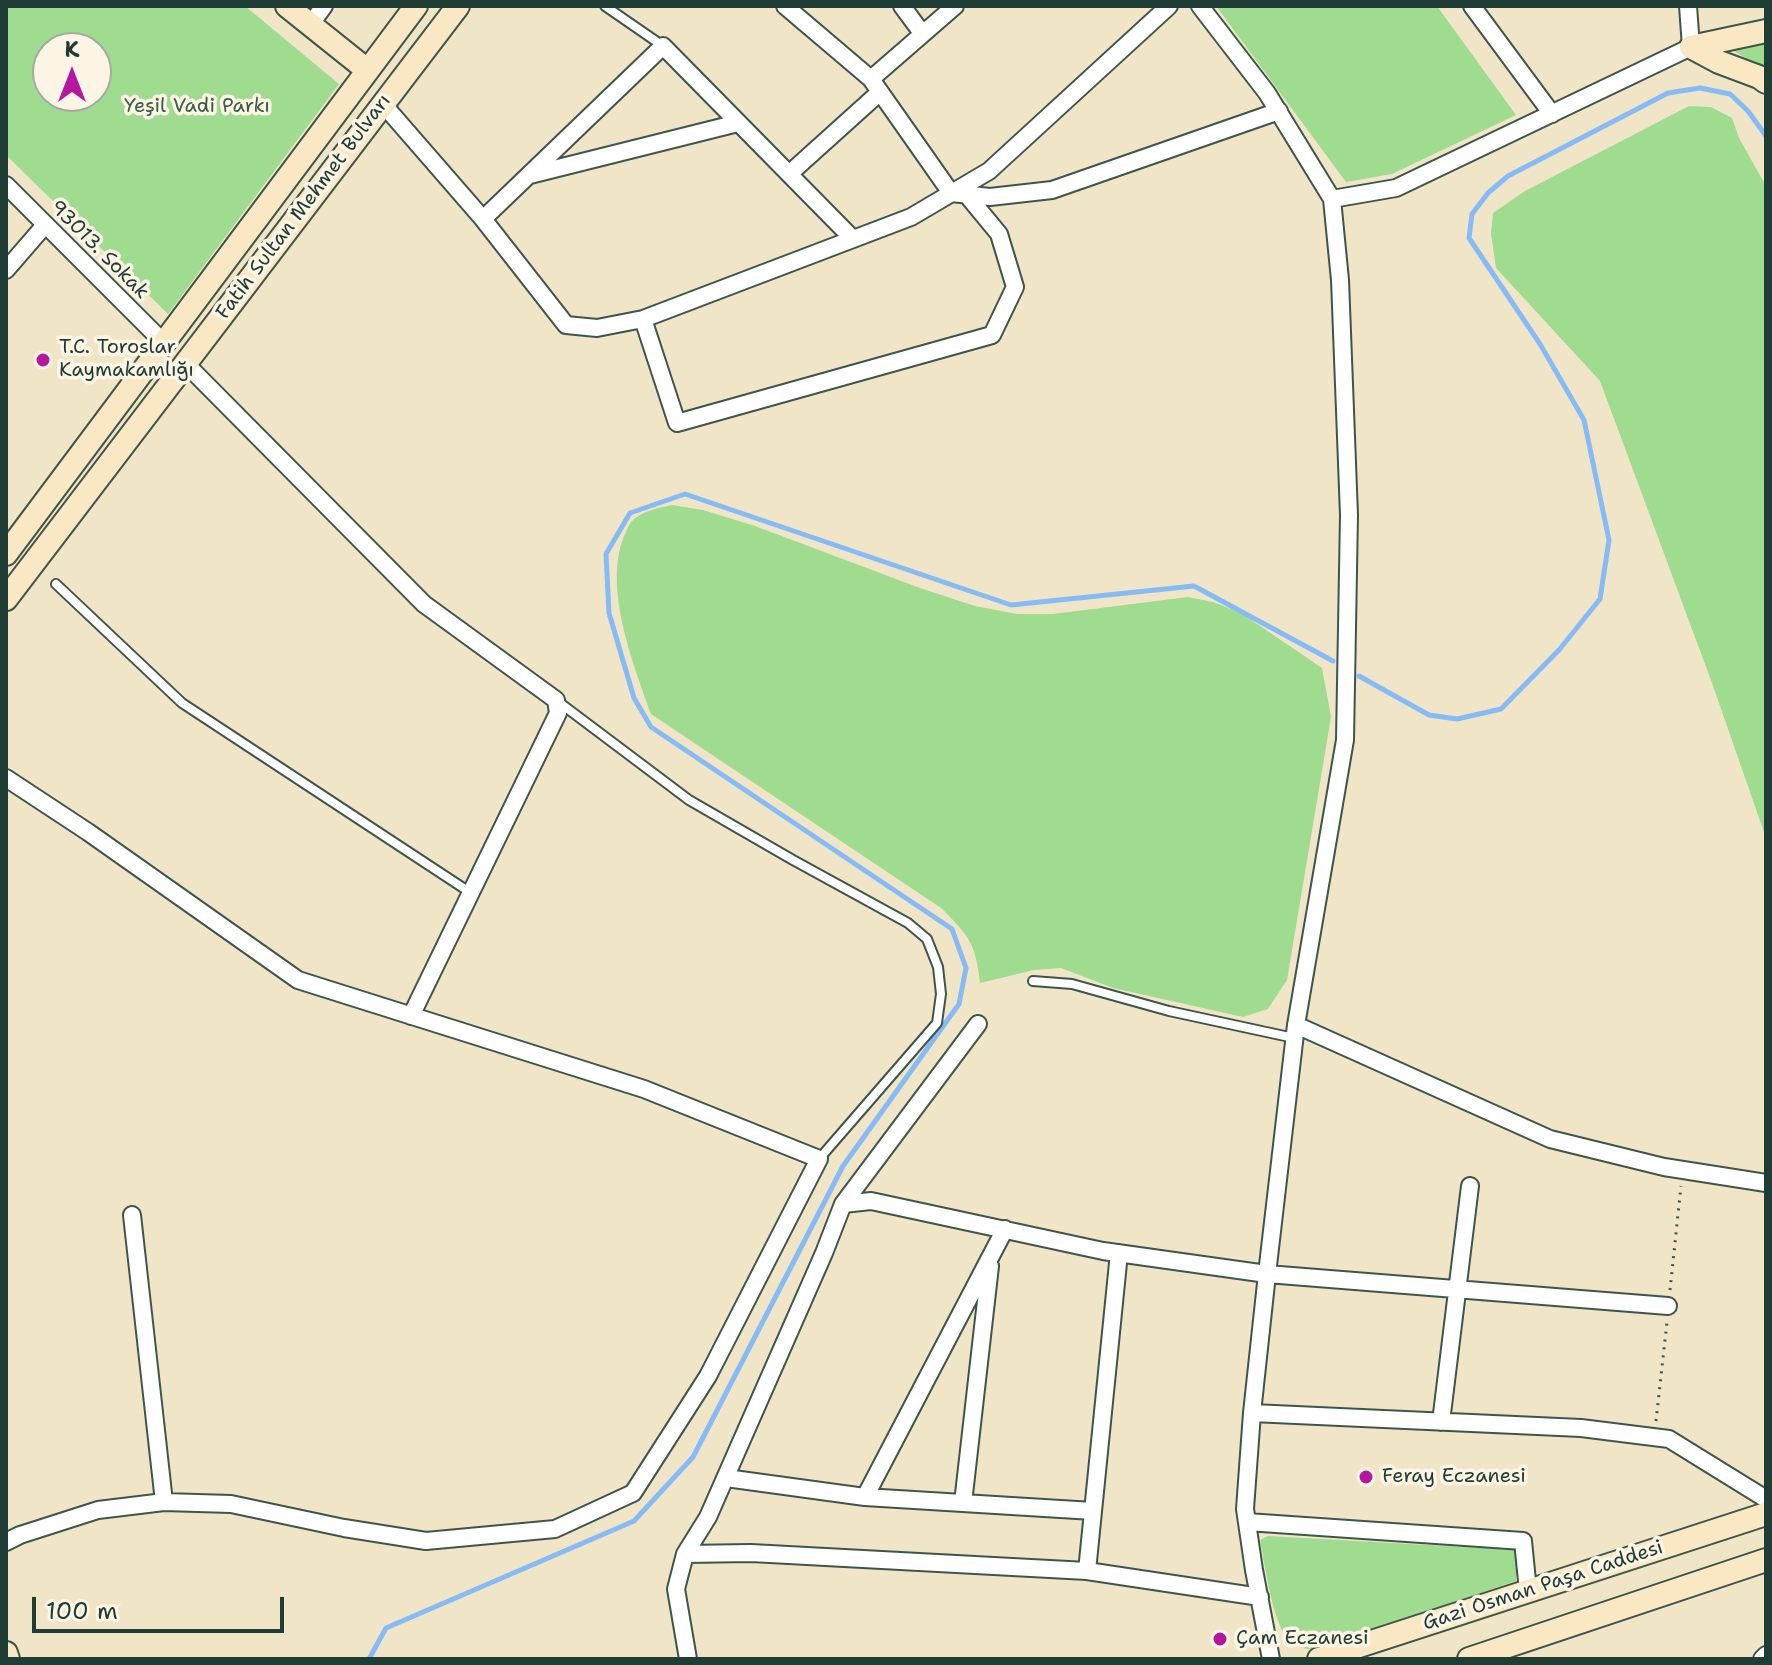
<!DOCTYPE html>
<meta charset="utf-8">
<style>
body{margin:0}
#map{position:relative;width:1772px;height:1665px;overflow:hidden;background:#f1e5c8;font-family:"Shantell Sans",sans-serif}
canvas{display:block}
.frame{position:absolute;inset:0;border:8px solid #1f3d34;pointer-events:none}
.north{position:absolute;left:32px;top:32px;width:80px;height:80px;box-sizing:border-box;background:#fcf5e5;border:2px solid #a4ab9e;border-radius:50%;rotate:0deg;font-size:22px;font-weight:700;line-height:32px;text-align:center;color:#1f3d34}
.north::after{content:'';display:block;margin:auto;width:28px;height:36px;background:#b5179e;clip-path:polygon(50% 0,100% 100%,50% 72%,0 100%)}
.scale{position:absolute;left:32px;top:1597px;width:252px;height:36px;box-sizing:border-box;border:4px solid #1f3d34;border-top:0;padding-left:10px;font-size:24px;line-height:28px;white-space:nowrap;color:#1f3d34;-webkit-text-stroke:6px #fcf5e5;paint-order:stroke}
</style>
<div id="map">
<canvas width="1772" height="1665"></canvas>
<div class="frame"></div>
<div class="north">K</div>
<div class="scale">100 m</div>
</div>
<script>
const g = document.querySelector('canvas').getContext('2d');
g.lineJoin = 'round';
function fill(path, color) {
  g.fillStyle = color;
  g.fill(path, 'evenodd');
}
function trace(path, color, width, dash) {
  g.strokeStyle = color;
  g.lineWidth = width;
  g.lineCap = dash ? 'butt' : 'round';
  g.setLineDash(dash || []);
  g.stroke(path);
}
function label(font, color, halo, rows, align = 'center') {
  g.font = font + ' "Shantell Sans",sans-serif';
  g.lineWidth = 7;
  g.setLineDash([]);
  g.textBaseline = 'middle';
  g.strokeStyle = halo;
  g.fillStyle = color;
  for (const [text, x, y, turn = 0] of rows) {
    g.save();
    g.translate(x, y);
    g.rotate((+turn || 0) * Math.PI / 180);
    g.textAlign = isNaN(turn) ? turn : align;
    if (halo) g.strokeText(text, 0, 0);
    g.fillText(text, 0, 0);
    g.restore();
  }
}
const green = new Path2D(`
 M 6,6 L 245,6 L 339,84 L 168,314 L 6,155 ZM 96,48 L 96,96 L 48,96 L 48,48 Z
 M 1216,6 L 1437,6 L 1516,115 L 1392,174 L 1346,182 Z
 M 1766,37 L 1766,70 L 1725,46 Z
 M 1689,106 L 1711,107 L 1732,118 L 1739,138 L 1766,186 L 1766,838 L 1712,683 L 1600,381 L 1496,268 L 1491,234 L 1493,213 L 1525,191 Z
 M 672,505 L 703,510 L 755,526 L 920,588 L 975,606 L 1017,614 L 1053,614 L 1188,597 L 1213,602 L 1241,613 L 1322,668 L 1331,717 L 1287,980 L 1268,1009 L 1243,1017 L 1113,988 L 1061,968 L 1034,970 L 980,983 C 976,943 968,935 941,908 L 651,714 C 633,663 601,583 626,532 C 627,529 630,523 632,521 C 642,511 658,508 672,505 Z
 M 1268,1536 L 1517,1550 L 1516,1581 L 1311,1650 C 1305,1648 1297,1647 1293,1644 C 1273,1631 1265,1564 1260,1540 Z`);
const stream = new Path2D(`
 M 1359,676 L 1429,715 L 1457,719 L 1501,709 L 1559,650 L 1600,599 L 1609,540 L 1584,420 L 1540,344 L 1469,238 L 1472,214 L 1488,193 L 1508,176 L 1668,93 L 1700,88 L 1730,94 L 1748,111 L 1766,136
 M 369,1659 L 386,1628 L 634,1521 L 693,1457 L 843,1166 L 959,1004 L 966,968 L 952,929 L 651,727 L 634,698 L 609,613 L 606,554 L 630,513 L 685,494 L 1011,605 L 1194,586 L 1333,661`);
const path = new Path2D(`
 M 1670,1290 L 1681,1186
 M 1656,1421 L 1667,1322`);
const lane = new Path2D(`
 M 605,6 L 663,46
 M 56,584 L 182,703 L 471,893
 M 556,700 L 689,800 L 793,860 L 908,923 L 927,939 L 938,967 L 941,994 L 937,1023 L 819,1159
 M 1033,981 L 1072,984 L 1169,1011 L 1294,1038`);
const street = new Path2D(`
 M 785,6 L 871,79 L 951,193 L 990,197 L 1052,190 L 1279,111
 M 902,6 L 922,33
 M 1200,6 L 1267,93 L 1332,199 L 1340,280 L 1349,515 L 1345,740 L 1296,1025 L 1267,1274 L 1252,1413 L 1245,1509 L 1254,1570 L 1271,1659
 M 1472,6 L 1552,114
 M 310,25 L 324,6
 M 871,79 L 955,6
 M 383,104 L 483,219 L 566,325 L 597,328 L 643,319 L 911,217 L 989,171 L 1169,6
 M 789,174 L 880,92
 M 530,175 L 738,123
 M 6,185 L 165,344
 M 1332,199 L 1396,188 L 1691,47 L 1688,6
 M 483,219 L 663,46 L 853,239
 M 6,270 L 45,225
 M 643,319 L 677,423 L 992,335 L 1015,287 L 999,234 L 961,188
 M 185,363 L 424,604 L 556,700 L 558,713 L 411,1016
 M 6,778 L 88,832 L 298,980 L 644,1089 L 819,1159 L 708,1376 L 633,1493 L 555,1529 L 426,1541 L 344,1528 L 231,1504 L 164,1502 L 98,1510 L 20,1535 L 6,1542
 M 1296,1025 L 1550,1139 L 1664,1167 L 1766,1183
 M 843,1204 L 871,1201 L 1103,1251 L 1267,1274 L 1668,1306
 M 132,1215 L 164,1502
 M 1252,1413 L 1581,1428 L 1669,1439 L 1766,1499
 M 1441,1422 L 1470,1186
 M 726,1478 L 865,1497 L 1005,1229
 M 865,1497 L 1093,1511
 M 963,1503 L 990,1266
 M 1247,1522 L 1523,1541 L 1528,1591
 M 685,1554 L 751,1553 L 1087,1571 L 1260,1597
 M 1087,1571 L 1119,1253
 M 688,1659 L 676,1589 L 685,1554 L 708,1517 L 824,1253 L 843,1204 L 978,1024
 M 1762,1659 L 1766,1655`);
const secondary = new Path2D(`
 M 287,6 L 367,70
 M 1691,47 L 1719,62 L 1759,77 L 1766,82
 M 1691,47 L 1766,31
 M 6,554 L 416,6
 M 6,599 L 458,6
 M 6,1653 L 8,1659
 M 1319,1659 L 1766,1514
 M 1469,1659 L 1766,1560`);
const markers = [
 [43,360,8,"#b5179e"],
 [1366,1477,8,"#b5179e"],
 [1220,1639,8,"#b5179e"]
];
const parkNames = [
 ["Yeşil Vadi Parkı",197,107]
];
const streetNames = [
 ["Fatih Sultan Mehmet Bulvarı",304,207,-53],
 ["93013. Sokak",99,250,45],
 ["Gazi Osman Paşa Caddesi",1543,1586,-18]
];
const poiNames = [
 ["T.C. Toroslar",59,348],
 ["Kaymakamlığı",59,371],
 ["Feray Eczanesi",1382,1477],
 ["Çam Eczanesi",1236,1639]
];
fill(green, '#a0dc90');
trace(stream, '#87bbf5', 5);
trace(lane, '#3e564a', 12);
trace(street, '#3e564a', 20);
trace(secondary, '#3e564a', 26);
trace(path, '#3e564a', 3, [2, 6]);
trace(lane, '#fff', 8);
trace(street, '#fff', 16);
trace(secondary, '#fae7c3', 22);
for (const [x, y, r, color] of markers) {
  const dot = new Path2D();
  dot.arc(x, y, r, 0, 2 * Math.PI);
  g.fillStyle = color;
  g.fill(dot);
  trace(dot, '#fcf5e5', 3);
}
label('20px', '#395d46', '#fcf5e5', parkNames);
label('20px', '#1f3d34', '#fcf5e5', streetNames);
label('20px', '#1f3d34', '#fcf5e5', poiNames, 'left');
</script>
